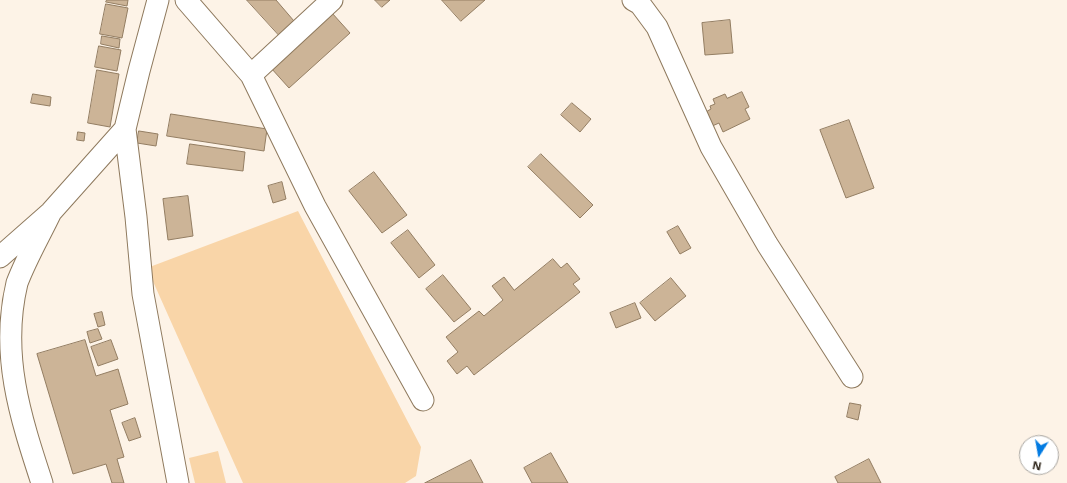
<!DOCTYPE html>
<style>
body{margin:0}
#map{position:relative;width:1067px;height:483px;overflow:hidden;background:#fdf3e7;font-family:"Noto Sans",sans-serif}
canvas{display:block}
.north{position:absolute;left:1019px;top:435px;width:40px;height:40px;box-sizing:border-box;background:#fff;border:1px solid #a9a6a1;border-radius:50%;rotate:191deg;font-size:11px;font-weight:700;line-height:16px;text-align:center;color:#292015}
.north::after{content:'';display:block;margin:auto;width:14px;height:18px;background:#027be2;clip-path:polygon(50% 0,100% 100%,50% 72%,0 100%)}
</style>
<div id="map">
<canvas width="1067" height="483"></canvas>
<div class="north">N</div>
</div>
<script>
const g = document.querySelector('canvas').getContext('2d');
g.lineJoin = 'round';
function fill(path, color) {
  g.fillStyle = color;
  g.fill(path, 'evenodd');
}
function trace(path, color, width, dash) {
  g.strokeStyle = color;
  g.lineWidth = width;
  g.lineCap = dash ? 'butt' : 'round';
  g.setLineDash(dash || []);
  g.stroke(path);
}
const green = new Path2D(`
 M 298,211 L 421,447 L 416,476 L 405,483 L 243,483 L 147,268 Z
 M 218,451 L 226,483 L 195,483 L 189,458 Z`);
const building = new Path2D(`
 M 107,0 L 128,0 L 127,6 L 106,2 Z
 M 247,0 L 276,0 L 294,21 L 279,35 Z
 M 375,0 L 390,0 L 382,7 Z
 M 442,0 L 485,0 L 461,21 Z
 M 106,4 L 128,8 L 122,38 L 100,34 Z
 M 332,13 L 350,33 L 289,88 L 271,68 Z
 M 730,20 L 733,53 L 705,55 L 702,23 Z
 M 102,36 L 120,39 L 119,48 L 101,44 Z
 M 99,46 L 121,50 L 117,71 L 95,67 Z
 M 97,70 L 119,74 L 110,127 L 88,123 Z
 M 742,92 L 749,107 L 745,109 L 750,119 L 723,132 L 719,123 L 710,127 L 704,113 L 711,109 L 710,106 L 715,104 L 713,99 L 725,94 L 727,98 Z
 M 33,94 L 51,97 L 50,106 L 31,103 Z
 M 572,103 L 591,119 L 580,132 L 561,115 Z
 M 171,114 L 267,129 L 264,151 L 167,136 Z
 M 849,120 L 874,188 L 846,198 L 820,130 Z
 M 139,131 L 158,134 L 156,146 L 137,143 Z
 M 78,132 L 85,133 L 84,141 L 77,140 Z
 M 190,144 L 245,152 L 243,171 L 187,164 Z
 M 541,154 L 593,205 L 580,218 L 528,167 Z
 M 374,172 L 407,215 L 382,233 L 349,191 Z
 M 282,182 L 286,199 L 273,203 L 268,186 Z
 M 188,196 L 193,236 L 168,240 L 163,199 Z
 M 678,226 L 691,248 L 680,254 L 667,232 Z
 M 408,230 L 435,265 L 419,278 L 391,243 Z
 M 553,259 L 561,268 L 567,263 L 580,279 L 573,284 L 580,292 L 474,375 L 467,366 L 457,374 L 447,361 L 458,352 L 446,337 L 479,311 L 484,316 L 503,300 L 492,286 L 504,277 L 514,290 Z
 M 443,275 L 471,309 L 454,322 L 426,289 Z
 M 671,278 L 686,296 L 655,321 L 640,303 Z
 M 635,303 L 641,318 L 616,328 L 610,313 Z
 M 102,312 L 105,325 L 98,327 L 94,314 Z
 M 98,329 L 102,339 L 90,343 L 87,332 Z
 M 85,340 L 96,376 L 118,369 L 128,404 L 110,410 L 124,457 L 117,459 L 124,483 L 112,483 L 106,464 L 73,474 L 37,354 Z
 M 111,340 L 118,359 L 98,366 L 91,347 Z
 M 850,403 L 861,405 L 858,420 L 847,417 Z
 M 135,418 L 141,437 L 129,441 L 122,423 Z
 M 551,453 L 568,483 L 532,483 L 524,468 Z
 M 869,459 L 881,483 L 838,483 L 835,477 Z
 M 471,460 L 483,483 L 425,483 Z`);
const minor = new Path2D(`
 M 158,0 L 139,71 L 125,129 L 136,217 L 143,294 L 178,483
 M 186,0 L 251,75 L 315,206 L 423,400
 M 633,0 L 640,4 L 657,27 L 711,147 L 767,244 L 852,377
 M 251,75 L 332,0
 M 0,257 L 51,212 L 125,129
 M 42,483 C 20,416 0,354 17,283 C 26,259 40,235 51,212`);
fill(green, '#f9d5a8');
fill(building, '#ccb497');
trace(building, '#937d62', 1);
trace(minor, '#8e795d', 23);
trace(minor, '#fff', 21);
</script>
